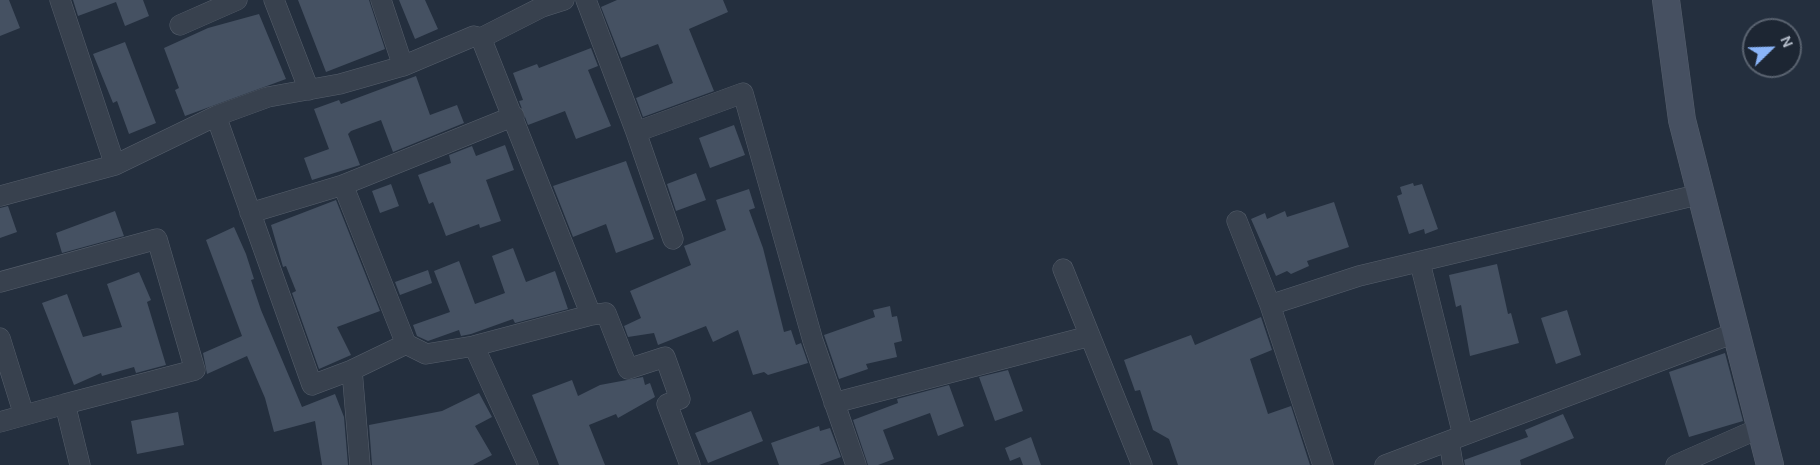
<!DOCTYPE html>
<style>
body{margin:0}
#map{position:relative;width:1820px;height:465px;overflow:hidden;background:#242f3e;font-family:Karla,sans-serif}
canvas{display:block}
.north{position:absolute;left:1742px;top:18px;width:60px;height:60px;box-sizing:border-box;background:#1d2633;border:2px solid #59626f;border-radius:50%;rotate:67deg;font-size:16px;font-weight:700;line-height:24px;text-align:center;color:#b4bcc9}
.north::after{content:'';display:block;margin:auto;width:21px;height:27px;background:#8ab4f8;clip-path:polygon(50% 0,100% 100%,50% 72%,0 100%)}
</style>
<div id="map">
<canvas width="1820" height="465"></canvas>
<div class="north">N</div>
</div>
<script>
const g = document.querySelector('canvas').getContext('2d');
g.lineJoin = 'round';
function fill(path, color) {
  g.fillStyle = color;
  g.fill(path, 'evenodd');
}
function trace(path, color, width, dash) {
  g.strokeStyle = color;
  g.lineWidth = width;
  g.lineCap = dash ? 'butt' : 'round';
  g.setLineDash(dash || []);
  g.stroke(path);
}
const building = new Path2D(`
 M 0,0 L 9,0 L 20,28 L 0,36 Z
 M 73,0 L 143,0 L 149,16 L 125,26 L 116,2 L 78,16 Z
 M 298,0 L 369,0 L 385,49 L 326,72 Z
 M 399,0 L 425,0 L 438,29 L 415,39 Z
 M 617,0 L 723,0 L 728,12 L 689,29 L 714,91 L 643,117 L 636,98 L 673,83 L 658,44 L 621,58 L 601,7 Z
 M 259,14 L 286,79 L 185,116 L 175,90 L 179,88 L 164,48 L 208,28 Z
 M 125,42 L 156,123 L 129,134 L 117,101 L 113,103 L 93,54 Z
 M 591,48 L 598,66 L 588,70 L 611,126 L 576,139 L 565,111 L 528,125 L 519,101 L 523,100 L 513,73 L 537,64 L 539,68 Z
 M 416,76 L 430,115 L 457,105 L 464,123 L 393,152 L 381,120 L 351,131 L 348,134 L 360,165 L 312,180 L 304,158 L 329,149 L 314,109 L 339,100 L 341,104 Z
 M 734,125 L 745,155 L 710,168 L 699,138 Z
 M 505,145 L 514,170 L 486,180 L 501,221 L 480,228 L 479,224 L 446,236 L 433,202 L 429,204 L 418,175 L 451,163 L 449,155 L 472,146 L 476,156 Z
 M 626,161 L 654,239 L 616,253 L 606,224 L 573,237 L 553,186 Z
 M 696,173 L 706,200 L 676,211 L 667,184 Z
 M 1413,183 L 1414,186 L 1422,184 L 1438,229 L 1425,234 L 1424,229 L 1409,234 L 1397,196 L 1402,194 L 1400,187 Z
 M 391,184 L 399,206 L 380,213 L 372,191 Z
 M 749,189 L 755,208 L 749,210 L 763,248 L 784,332 L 791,330 L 796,345 L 801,343 L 808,363 L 768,375 L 764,372 L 753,375 L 738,330 L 713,342 L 706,326 L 658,345 L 654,333 L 628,337 L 624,326 L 641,318 L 630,291 L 691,265 L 684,246 L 726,230 L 716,200 Z
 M 336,200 L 380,311 L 337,327 L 351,355 L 319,369 L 292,293 L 296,291 L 286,266 L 283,267 L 271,225 Z
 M 1334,202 L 1349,247 L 1307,261 L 1309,266 L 1291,274 L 1287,271 L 1276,276 L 1251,219 L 1265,213 L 1267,219 L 1285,211 L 1287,217 Z
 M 8,206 L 17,232 L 0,238 L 0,208 Z
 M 115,211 L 124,236 L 62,253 L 56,233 Z
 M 234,227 L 246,254 L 254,279 L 251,280 L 261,310 L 302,407 L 335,394 L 344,417 L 348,465 L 322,465 L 315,421 L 274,432 L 265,398 L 247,356 L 207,374 L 203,353 L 242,336 L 206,240 Z
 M 513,248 L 526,282 L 555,271 L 568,309 L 515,323 L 513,319 L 471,334 L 461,336 L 459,330 L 428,341 L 417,336 L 413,325 L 450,312 L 434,271 L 459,261 L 475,304 L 505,293 L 492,256 Z
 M 1497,264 L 1508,314 L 1511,313 L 1519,343 L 1470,356 L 1461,305 L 1456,307 L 1449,275 Z
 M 428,270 L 432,283 L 400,295 L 395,282 Z
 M 139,272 L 151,300 L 147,302 L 166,365 L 136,373 L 134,367 L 102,376 L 101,373 L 74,385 L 42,303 L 67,294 L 83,337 L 122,327 L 107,284 Z
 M 890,306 L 892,317 L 897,316 L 902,341 L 894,343 L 897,357 L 866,364 L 868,369 L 839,379 L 824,335 L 875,317 L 873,310 Z
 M 1567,310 L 1581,355 L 1556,364 L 1541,318 Z
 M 1261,317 L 1272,350 L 1250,359 L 1268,414 L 1291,406 L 1310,465 L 1178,465 L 1169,439 L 1153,430 L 1140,390 L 1135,391 L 1124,360 L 1191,335 L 1195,345 Z
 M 1725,353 L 1743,421 L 1689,437 L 1669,372 Z
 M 1008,370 L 1023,411 L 995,421 L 979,377 Z
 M 643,377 L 645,385 L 650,383 L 655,397 L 618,418 L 616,414 L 589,425 L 605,465 L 559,465 L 532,395 L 572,380 L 578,396 L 600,385 Z
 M 949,385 L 964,426 L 938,436 L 930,413 L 883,430 L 894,459 L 878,465 L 868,465 L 853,420 L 898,403 L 897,399 Z
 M 479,393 L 492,417 L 475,426 L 492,455 L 473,465 L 372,465 L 369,425 L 442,411 Z
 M 751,411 L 763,441 L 708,463 L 695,433 Z
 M 178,412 L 184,445 L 137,454 L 131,421 Z
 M 1563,414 L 1574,438 L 1520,460 L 1521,465 L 1465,465 L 1464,460 L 1528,437 L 1525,430 Z
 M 819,426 L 820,431 L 830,428 L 841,457 L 819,465 L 779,465 L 771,443 Z
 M 1031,437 L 1041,465 L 1023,465 L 1020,457 L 1010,461 L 1005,448 Z`);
const minor = new Path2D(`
 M 274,0 L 309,90
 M 381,0 L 403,66
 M 586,0 L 636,132 L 673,239
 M 180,25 L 237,0
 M 481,38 L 591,315 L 606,313 L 628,369 L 665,357 L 680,399 L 667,404 L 690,465
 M 216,116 L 312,385 L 352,370
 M 636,132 L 743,93 L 813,341 L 856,465
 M 115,165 L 216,116 L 268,97 L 340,84 L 403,66 L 474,36 L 481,38 L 542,7 L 564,0
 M 343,185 L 514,116
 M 0,196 L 115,165 L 60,0
 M 250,213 L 343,185 L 406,344
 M 1237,221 L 1270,305 L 1323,465
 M 1420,263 L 1463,435
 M 1063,269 L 1142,465
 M 0,282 L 157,239 L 195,370 L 65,404
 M 1270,305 L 1359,276 L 1701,194
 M 0,338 L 24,415
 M 474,346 L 528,465
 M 834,403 L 1090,336
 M 0,422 L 65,404 L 80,465
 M 1449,441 L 1453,465
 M 360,465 L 352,370 L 406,344 L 426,354 L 474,346 L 591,315
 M 1385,465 L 1737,332
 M 1676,465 L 1760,428`);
const secondary = new Path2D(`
 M 1666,0 L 1682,120 L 1770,465`);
fill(building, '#455162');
trace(minor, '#565f6c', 21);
trace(secondary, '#565f6c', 28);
trace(minor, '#38414e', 20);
trace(secondary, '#465061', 27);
</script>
